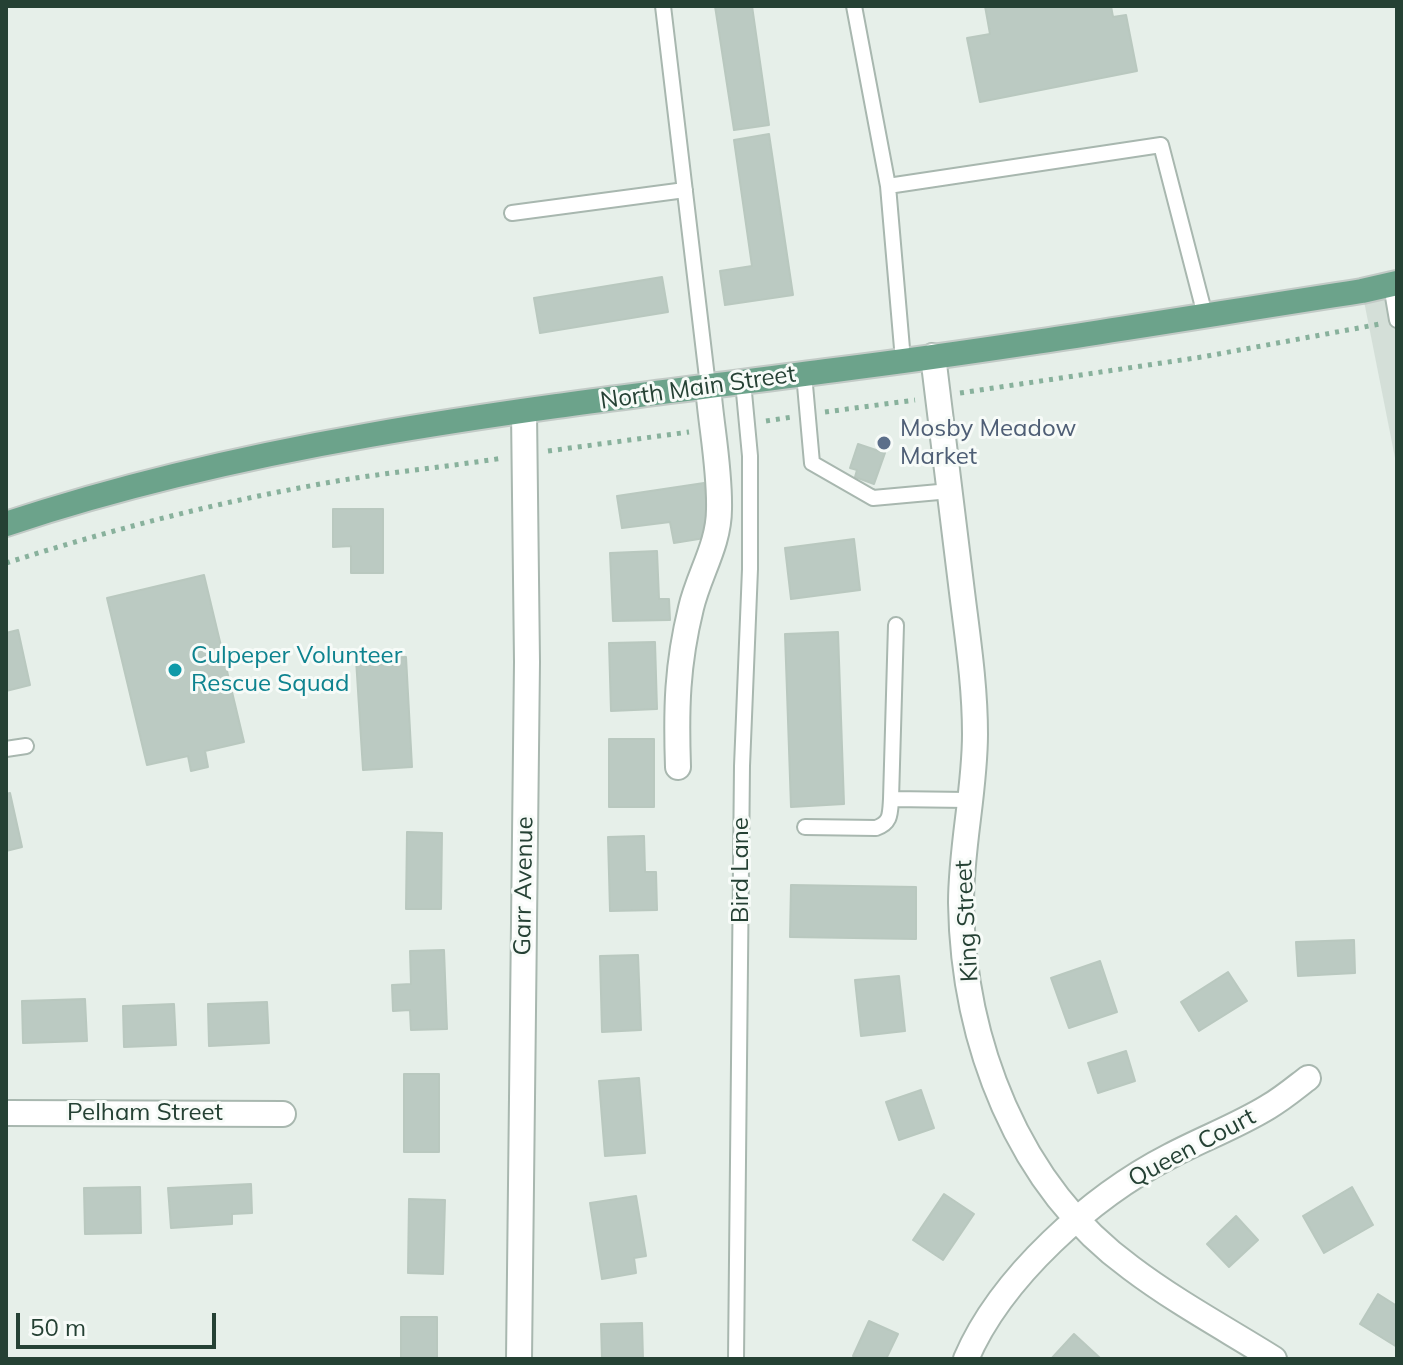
<!DOCTYPE html>
<style>
body{margin:0}
#map{position:relative;width:1403px;height:1365px;overflow:hidden;background:#e6efe9;font-family:Mulish,sans-serif}
canvas{display:block}
.frame{position:absolute;inset:0;border:8px solid #254134;pointer-events:none}
.scale{position:absolute;left:16px;top:1313px;width:200px;height:36px;box-sizing:border-box;border:4px solid #254134;border-top:0;padding-left:10px;font-size:24px;line-height:28px;white-space:nowrap;color:#254134;-webkit-text-stroke:6px #f7fbf8;paint-order:stroke}
</style>
<div id="map">
<canvas width="1403" height="1365"></canvas>
<div class="frame"></div>
<div class="scale">50 m</div>
</div>
<script>
const context = document.querySelector('canvas').getContext('2d');
context.lineJoin = 'round';
function fillPath(path, color) { context.fillStyle = color; context.fill(path, 'evenodd'); }
function stroke(path, color, width, dash) { context.strokeStyle = color; context.lineWidth = width; context.lineCap = dash ? 'butt' : 'round'; context.setLineDash(dash || []); context.stroke(path); }
function drawText(font, color, halo, rows, align = 'center') {
  context.font = font + ' Mulish,sans-serif'; context.lineWidth = 6; context.setLineDash([]); context.textBaseline = 'middle'; context.strokeStyle = halo; context.fillStyle = color; for (const [text, x, y, turn = 0] of rows) {
    context.save(); context.translate(x, y); context.rotate((+turn || 0) * Math.PI / 180); context.textAlign = isNaN(turn) ? turn : align; if (halo) context.strokeText(text, 0, 0); context.fillText(text, 0, 0); context.restore();
  }
}
fillPath(new Path2D(`
 M1397,284V468L1362,291Z`), '#d4dfd8');
const building = new Path2D(`
 M715,6H752L769,125L734,130Z
 M985,6H1111L1113,17L1126,15L1137,71L980,102L967,38L990,34Z
 M769,134L793,295L725,305L720,271L752,266L734,140Z
 M662,277L668,312L540,333L534,298Z
 M858,444L885,453L874,484L855,477L857,470L850,468Z
 M704,483L711,537L674,543L670,522L622,528L617,496Z
 M333,509H383V573H351V546L333,547Z
 M854,539L860,590L791,599L785,548Z
 M657,551L659,599H669L670,620L613,621L610,553Z
 M204,575L244,742L205,751L208,767L191,771L188,756L147,765L107,598Z
 M18,630L30,685L6,691V633Z
 M838,632L844,804L791,807L785,634Z
 M655,642L657,709L611,711L609,643Z
 M406,657L412,767L363,770L356,659Z
 M609,739H654V807H609Z
 M10,793L22,847L6,851V794Z
 M407,832L442,833L441,909H406Z
 M644,836L645,872H656L657,910L610,911L608,837Z
 M791,885L916,887V939L790,937Z
 M1354,940L1355,973L1298,976L1296,942Z
 M444,950L447,1029L411,1030L410,1010L393,1011L392,985L411,984L410,951Z
 M638,955L641,1030L602,1032L600,956Z
 M1100,961L1117,1012L1069,1028L1051,978Z
 M1228,972L1247,1001L1199,1031L1181,1002Z
 M899,976L905,1031L861,1036L855,980Z
 M85,999L87,1041L23,1043L22,1001Z
 M267,1002L269,1043L209,1046L208,1004Z
 M174,1004L176,1045L124,1047L123,1006Z
 M1126,1051L1135,1081L1098,1093L1088,1063Z
 M404,1074H439V1152H404Z
 M639,1078L645,1153L605,1156L599,1081Z
 M921,1090L934,1128L899,1140L886,1102Z
 M251,1184L252,1213L232,1214V1224L171,1228L168,1188Z
 M140,1187L141,1233L85,1234L84,1188Z
 M1352,1187L1373,1225L1324,1253L1303,1216Z
 M944,1194L974,1214L943,1260L913,1240Z
 M636,1196L646,1256L634,1258L636,1273L602,1279L590,1203Z
 M409,1199L445,1200L443,1274L408,1273Z
 M1236,1216L1258,1240L1229,1267L1207,1244Z
 M1378,1294L1397,1306V1347L1360,1324Z
 M401,1317H437V1359H401Z
 M869,1321L898,1334L886,1359H860L853,1356Z
 M642,1323L643,1359H602L601,1324Z
 M1074,1334L1100,1358V1359H1051Z`);
fillPath(building, '#bbcac2');
stroke(building, '#b9c8bf', 2);
const service = new Path2D(`
 M663,6L708,386
 M854,6L888,186
 M512,213L685,190
 M1391,285L1397,320
 M903,360L888,186L1161,145L1205,315
 M804,374L812,463L873,498L950,491
 M896,625L891,799L968,800
 M6,749L26,746
 M805,827L876,828C891,823 890,814 891,799
 M736,1359L742,766L750,569V456L743,382`);
const minor = new Path2D(`
 M933,356C942,432 952,508 961,584C967,634 975,683 975,734C975,791 961,846 961,903C963,1041 1017,1185 1131,1268C1176,1302 1226,1329 1274,1359
 M678,767C676,709 677,665 691,608C699,574 719,545 719,509C720,468 711,426 708,386
 M6,1113L283,1114
 M519,1359L527,662L524,412
 M966,1359C1001,1277 1092,1196 1170,1156C1202,1139 1237,1126 1268,1107C1282,1099 1295,1088 1308,1078`);
const primary = new Path2D(`
 M6,524C273,435 557,406 835,370C1011,348 1187,318 1362,291L1397,283`);
stroke(service, '#a8b7af', 18);
stroke(minor, '#a8b7af', 28);
stroke(primary, '#c2cac6', 28);
stroke(new Path2D(`
 M960,393L1202,357L1380,324
 M825,412L915,400
 M766,421L792,417
 M548,451L689,432
 M6,563C107,531 210,504 315,485C377,473 440,468 503,458`), '#88b19c', 5, [4, 6]);
stroke(service, '#fff', 14);
stroke(minor, '#fff', 24);
stroke(primary, '#6ca38b', 24);
for (const [x, y, r, color] of [
 [884,443,8,"#5c6f8a"],
 [175,670,8,"#0f9aa8"]
]) { const dot = new Path2D(); dot.arc(x, y, r, 0, 2 * Math.PI); context.fillStyle = color; context.fill(dot); stroke(dot, '#f7fbf8', 3); }
drawText('24px', '#254134', '#f7fbf8', [
 ["North Main Street",698,388,-8],
 ["Bird Lane",741,870,-90],
 ["Garr Avenue",524,886,-89],
 ["King Street",967,921,-93],
 ["Pelham Street",145,1113],
 ["Queen Court",1192,1148,-28]
]);
drawText('24px', '#4e5e75', '#f7fbf8', [
 ["Mosby Meadow",900,429],
 ["Market",900,457]
], 'left');
drawText('24px', '#0d838f', '#f7fbf8', [
 ["Culpeper Volunteer",191,656],
 ["Rescue Squad",191,684]
], 'left');
</script>
